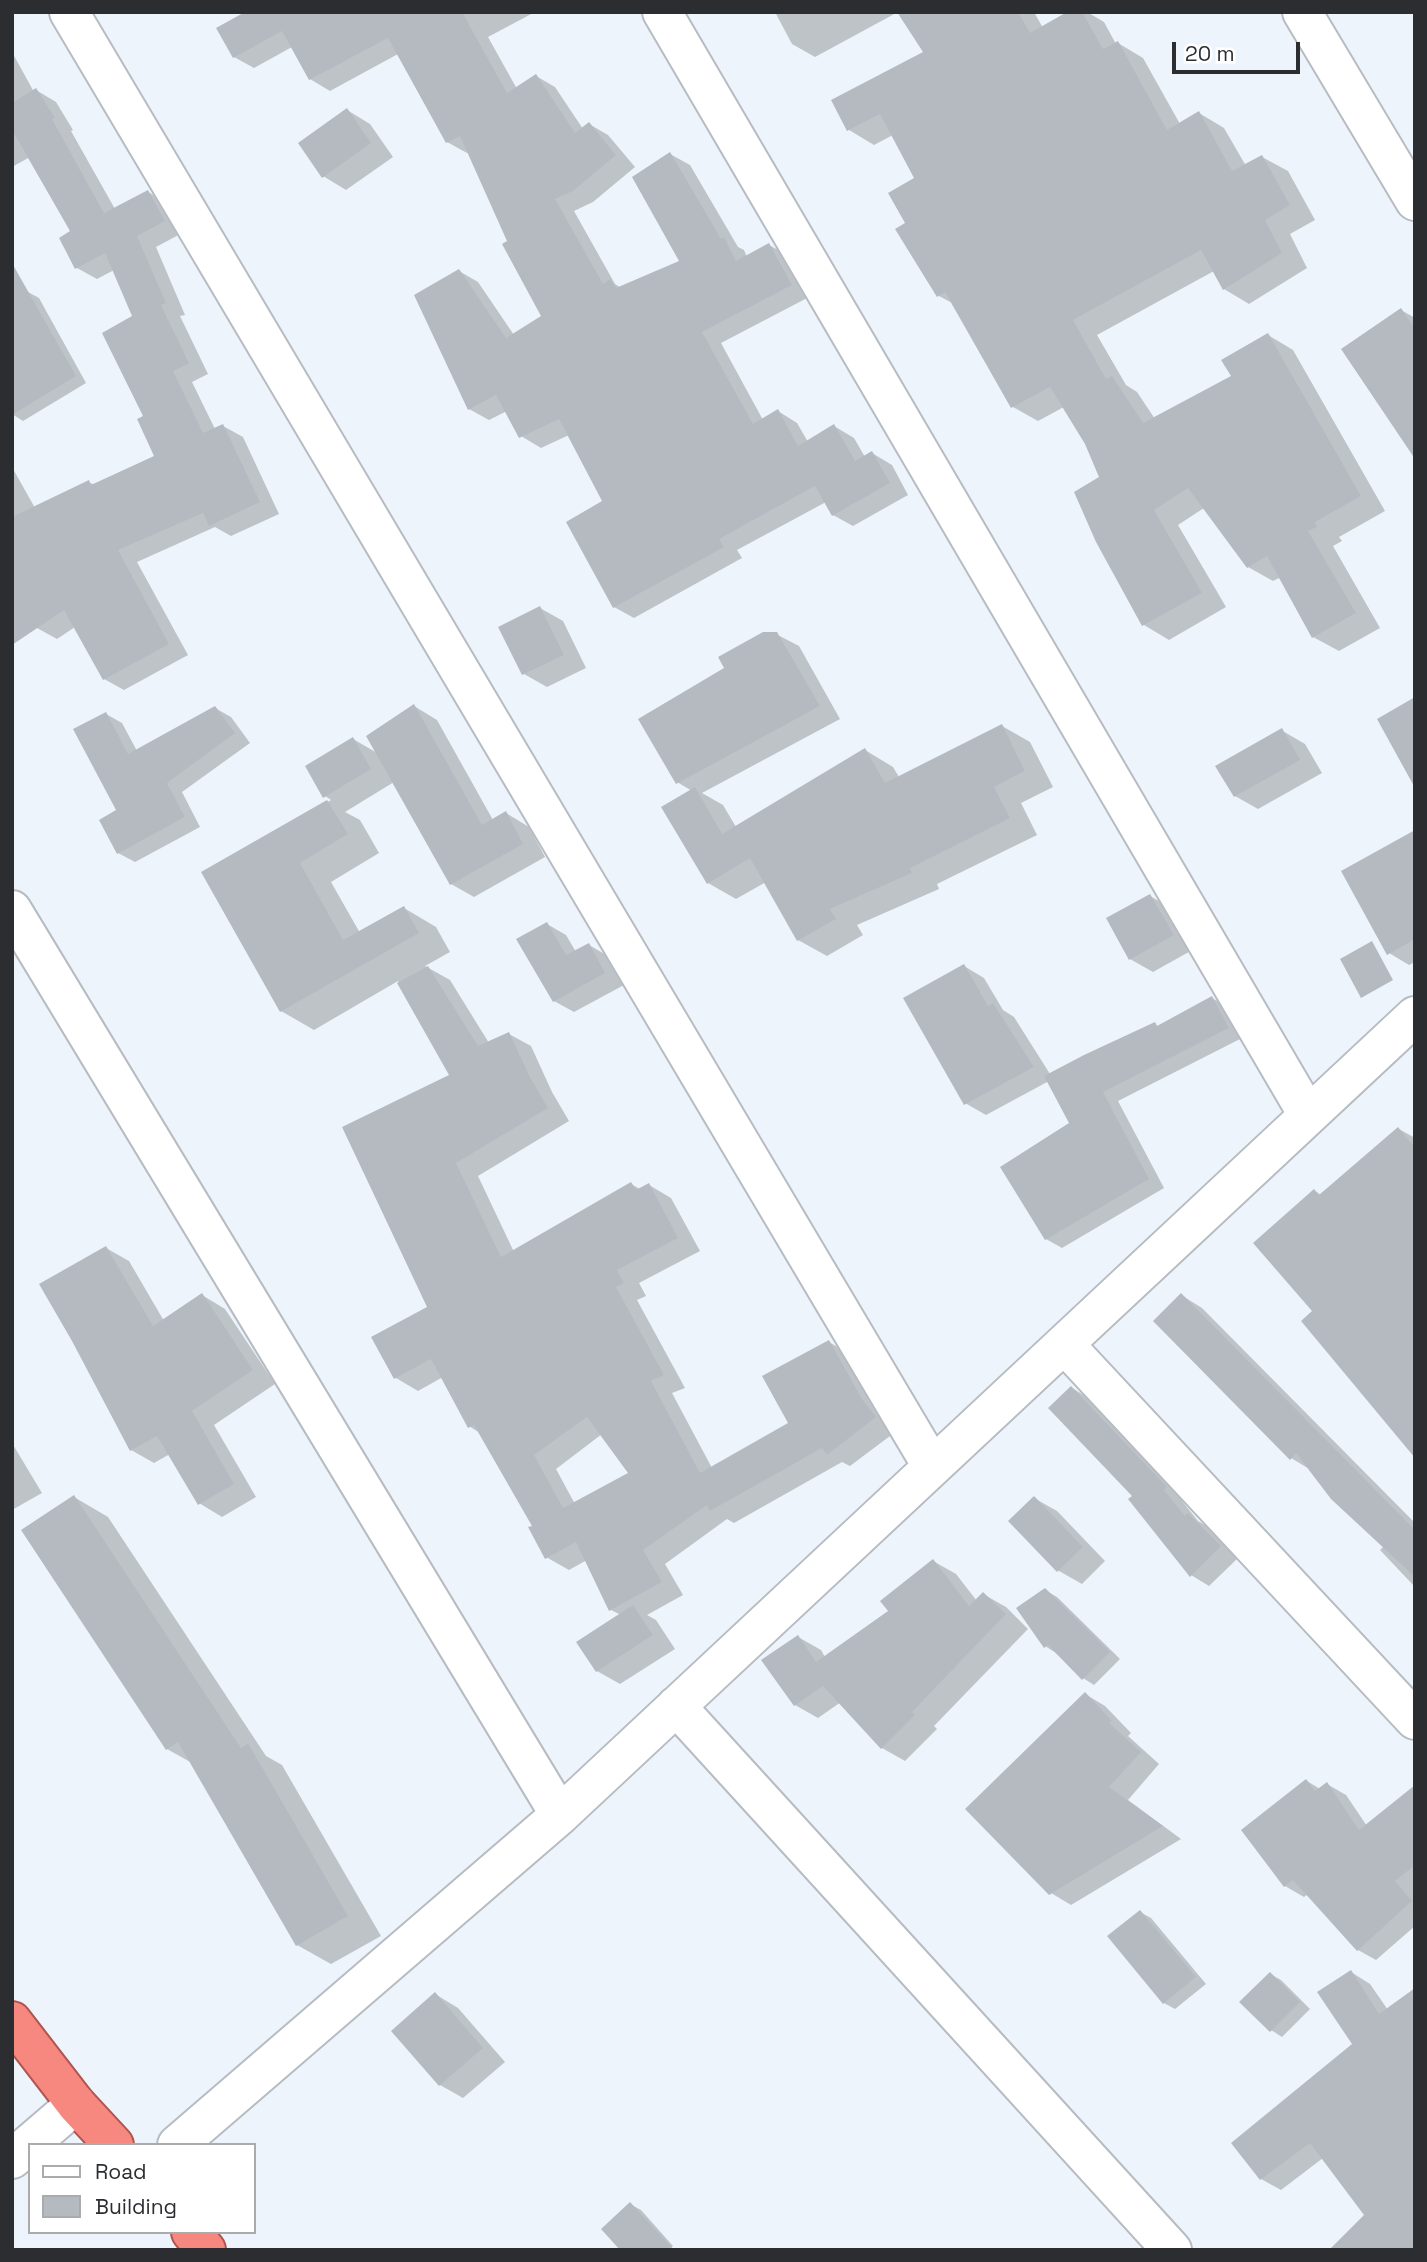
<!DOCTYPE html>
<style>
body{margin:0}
#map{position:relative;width:1427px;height:2262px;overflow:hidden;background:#eef4fb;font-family:"Space Grotesk",sans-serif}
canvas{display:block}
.frame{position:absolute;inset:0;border:14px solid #2b2d30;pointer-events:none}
.legend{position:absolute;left:28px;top:2143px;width:228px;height:91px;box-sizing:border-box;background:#fff;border:2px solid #aaabac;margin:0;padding:9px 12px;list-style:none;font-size:21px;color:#2b2d30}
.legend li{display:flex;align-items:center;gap:14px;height:35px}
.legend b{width:35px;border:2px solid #aaabac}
.scale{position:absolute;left:1172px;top:42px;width:128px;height:32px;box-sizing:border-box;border:4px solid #2b2d30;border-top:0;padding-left:9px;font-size:21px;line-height:24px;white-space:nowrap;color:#2b2d30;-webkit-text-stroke:5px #fff;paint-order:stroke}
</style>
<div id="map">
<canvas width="1427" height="2262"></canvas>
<div class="frame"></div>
<ul class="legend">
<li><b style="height:9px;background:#fff"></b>Road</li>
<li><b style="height:19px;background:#b5bac0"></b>Building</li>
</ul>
<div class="scale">20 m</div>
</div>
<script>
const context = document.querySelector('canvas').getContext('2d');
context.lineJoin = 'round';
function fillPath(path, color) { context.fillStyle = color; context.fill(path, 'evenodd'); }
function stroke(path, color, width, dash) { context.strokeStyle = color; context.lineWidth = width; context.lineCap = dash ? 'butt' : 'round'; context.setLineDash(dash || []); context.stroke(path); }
fillPath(new Path2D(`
 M249,12H535L488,37L517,89L536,76L555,87L583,129L589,124L608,135L635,167L593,202L574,211L615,284L621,288L682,261L670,154L690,165L738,247L744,250L747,257L769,245L789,256L811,296L721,343L763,420L778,411L797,423L808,442L834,426L854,438L865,457L872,453L892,465L908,495L853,526L833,515L826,502L737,550L742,558L634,618L614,607L605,502L569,435L541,448L521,436L507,411L489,420L469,409L459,271L478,282L514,335L544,316L469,152L467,153L447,142L398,54L330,91L310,79L292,47L254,68L234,57Z
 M775,12H898L815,57L792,44Z
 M899,12H1034L1043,28L1070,12H1087L1104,22L1116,44L1118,43L1143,58L1180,124L1199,113L1224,128L1246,166L1262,157L1288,171L1315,220L1290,234L1307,268L1249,304L1224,289L1214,271L1097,335L1126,385L1137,392L1155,419L1233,377L1268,335L1293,350L1385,511L1339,537L1342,541L1333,546L1380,628L1339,651L1313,637L1281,577L1273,581L1248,567L1204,508L1178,525L1226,607L1169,640L1144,625L1102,478L1087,443L1064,407L1038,421L1013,407L954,304L939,296L917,179L893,135L874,145L849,130L925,52Z
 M12,52L34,92L36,90L56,102L73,130L71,131L115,209L148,192L168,203L184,232L156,247L185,315L180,316L208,374L192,382L215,429L223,426L243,437L279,514L231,536L215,527L137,562L188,655L124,690L104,679L75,627L57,639L37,628L12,592V467L35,508L88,482L95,485L157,457L145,417L134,317L114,270L97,279L77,268L73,232L30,157L12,167Z
 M347,110L370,124L393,157L346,190L323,176Z
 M28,292L39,298L86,383L23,421L12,414Z
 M1401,310L1415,318V448Z
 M540,608L563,621L586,668L547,687L524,674Z
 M776,634L799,646L840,719L702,793L723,805L736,827L865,750L893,767L899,777L1002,726L1030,742L1053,787L1021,803L1037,835L937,884L939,889L857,925L863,935L827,956L798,940L766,882L736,899L708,883L692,791L677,782L727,668Z
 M414,706L437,720L493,820L506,813L529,827L545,857L474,897L451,884L394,782L345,812L360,820L379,853L331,882L360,933L404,908L436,927L450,952L425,966L450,980L489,1043L509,1034L531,1046L552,1092L569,1121L478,1176L514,1252L631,1184L640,1189L649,1185L671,1198L700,1251L639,1283L646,1296L637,1300L685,1388L672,1393L712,1468L791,1424L829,1342L851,1355L898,1430L850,1466L842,1462L734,1523L727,1519L665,1564L683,1595L647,1615L656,1620L675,1649L620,1684L597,1671L621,1615L611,1610L587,1560L569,1570L546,1557L534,1526L480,1433L469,1426L443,1377L418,1391L396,1378L374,1338L430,1308L452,1076L398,981L314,1030L281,1011L203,873L331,800L325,796L353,739L379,754ZM602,1434L631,1474L575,1504L556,1469Z
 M215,708L231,717L250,743L182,792L200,827L135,862L118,853L119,811L106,714L122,723L137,751Z
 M1281,730L1305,744L1322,773L1258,809L1235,796Z
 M1415,835V962L1409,965L1389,953Z
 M1150,896L1173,909L1196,948L1153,972L1130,959Z
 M547,924L566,935L576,952L589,945L608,956L624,985L574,1012L554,1001Z
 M964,966L984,978L1003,1010L1014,1017L1050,1074L1155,1024L1159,1027L1212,998L1228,1007L1244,1037L1118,1101L1164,1188L1062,1248L1046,1239L1072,1123L1049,1081L986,1115L965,1103Z
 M1399,1129L1415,1138V1455L1315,1312V1191L1321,1195Z
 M106,1248L129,1261L164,1321L202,1295L225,1309L275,1384L214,1425L256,1497L222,1517L199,1503L170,1454L154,1463L131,1450Z
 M1181,1295L1202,1308L1415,1523V1587L1380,1550L1384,1546L1311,1470L1291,1458Z
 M1072,1388L1090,1399L1185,1498L1182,1501L1198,1521L1207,1526L1238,1558L1209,1586L1191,1575L1135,1496Z
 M12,1443L42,1493L12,1510Z
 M74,1497L108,1517L266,1756L282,1765L381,1936L331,1964L297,1945L192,1763L167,1749Z
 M1034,1498L1057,1511L1105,1561L1082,1584L1059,1571L1011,1521Z
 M933,1561L956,1574L977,1601L983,1594L1006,1607L1028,1629L934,1726L937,1729L905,1761L882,1748L841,1702L818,1718L795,1705L798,1637L821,1650L825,1657L891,1611Z
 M1045,1590L1057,1597L1120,1659L1094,1685L1083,1678L1056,1653L1045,1646Z
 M1085,1694L1105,1706L1131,1733L1128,1736L1159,1764L1128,1800L1181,1839L1071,1905L1051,1893Z
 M1307,1781L1320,1789L1327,1784L1346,1795L1367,1826L1415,1791V1891L1413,1892L1415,1895V1926L1376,1960L1358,1950L1308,1894L1304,1897L1285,1886Z
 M1140,1912L1151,1918L1206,1984L1175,2009L1164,2003Z
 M1351,1972L1370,1984L1388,2010L1366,2216L1323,2158L1281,2190L1261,2179L1354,2045Z
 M1270,1974L1281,1980L1310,2009L1282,2037L1271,2030Z
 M435,1994L458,2008L505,2062L463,2098L440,2085Z
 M630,2204L641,2210L673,2246L669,2250Z`), '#0003');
fillPath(new Path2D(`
 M245,12H462L507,93L536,74L575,133L589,122L616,155L573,191L555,199L603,284L610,279L616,288L679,261L632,177L670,152L721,239L724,237L736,261L769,243L792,285L702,332L753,424L778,409L798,446L834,424L855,461L872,451L890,483L832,516L815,486L719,539L724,547L613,608L566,522L602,501L559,419L519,438L496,395L468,410L414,295L459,269L506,338L541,316L502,244L507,241L460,136L446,143L388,38L309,80L282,31L233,58L216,28Z
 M897,12H1018L1030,33L1067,12H1082L1103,49L1118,41L1167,130L1199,111L1232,171L1262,155L1290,205L1265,220L1282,253L1223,290L1201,250L1073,320L1106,379L1112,376L1143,423L1231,376L1221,360L1268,333L1361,496L1315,522L1317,527L1308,531L1356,613L1312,638L1267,556L1247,568L1188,488L1154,510L1202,593L1142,626L1096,542L1074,492L1099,477L1085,444L1050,387L1011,408L945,292L937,297L895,229L905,223L888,193L914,178L880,114L847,131L831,100L923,52Z
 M36,88L55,118L52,119L104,213L148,190L165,221L137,236L166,303L161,305L189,363L173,371L203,433L223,424L260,502L209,526L203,513L118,550L169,644L103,680L64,610L12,645V517L89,480L91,485L154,456L137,419L143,416L102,333L132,316L105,253L75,269L59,238L70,231L12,130V103Z
 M347,108L371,143L322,178L298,143Z
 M12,263L76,376L12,415Z
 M1401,308L1415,329V459L1341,349Z
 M540,606L564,655L522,675L498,627Z
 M763,632H777L820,706L676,784L638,719L724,668L718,657Z
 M1415,697V788L1377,719Z
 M414,704L482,825L506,811L523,844L450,885L366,736Z
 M215,706L235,733L167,783L185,817L117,854L99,820L116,810L73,729L106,712L128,754Z
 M1002,724L1025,771L994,787L1010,818L910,868L912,873L830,909L836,919L797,941L750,858L707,884L661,807L695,787L722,834L865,748L885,783Z
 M1282,728L1300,760L1234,797L1215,766Z
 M353,737L371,769L323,798L305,766Z
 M327,800L348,834L300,863L343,940L404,906L419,933L280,1012L201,872Z
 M1415,830V939L1387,955L1341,871Z
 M1150,894L1174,935L1129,960L1106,918Z
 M547,922L566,955L589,943L605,973L553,1002L516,939Z
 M1372,941L1393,980L1361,998L1340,959Z
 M964,964L988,1006L993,1003L1034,1067L964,1105L903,998Z
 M428,966L478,1046L509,1032L530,1077L548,1108L456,1163L501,1257L631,1182L636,1190L649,1183L678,1238L617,1270L624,1283L616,1287L664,1375L651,1381L700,1473L788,1423L762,1376L829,1340L862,1399L876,1417L827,1455L822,1448L710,1511L707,1505L643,1550L662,1582L609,1611L576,1542L545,1559L528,1527L532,1526L474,1425L468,1428L431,1359L394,1379L371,1337L427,1307L342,1127L449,1075L397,983ZM587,1417L628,1473L563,1508L534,1455Z
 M1212,996L1229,1028L1103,1092L1149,1179L1045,1240L1000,1167L1069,1123L1044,1076L1084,1055L1155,1022L1157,1026Z
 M1398,1127L1415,1148V1458L1301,1321L1312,1311L1253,1243L1314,1189L1319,1195Z
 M106,1246L153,1326L202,1293L253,1370L192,1411L234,1484L198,1505L157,1436L130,1451L72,1341L39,1284Z
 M1181,1293L1415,1530V1577L1331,1499L1296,1453L1290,1460L1153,1321Z
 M1071,1386L1167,1487L1164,1490L1185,1516L1188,1513L1221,1546L1190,1577L1128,1499L1132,1496L1048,1408Z
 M74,1495L241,1748L248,1743L348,1916L296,1946L178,1742L166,1750L21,1530Z
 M1034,1496L1083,1547L1057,1572L1008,1521Z
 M933,1559L969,1606L983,1592L1006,1614L912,1712L915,1715L881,1749L823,1686L794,1706L761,1660L798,1635L816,1662L888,1611L880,1601Z
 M1045,1588L1110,1652L1082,1680L1048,1645L1044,1648L1016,1608Z
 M633,1605L653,1635L596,1672L576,1642Z
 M1085,1692L1112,1721L1109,1723L1141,1752L1109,1787L1163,1826L1049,1895L965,1809Z
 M1306,1779L1315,1791L1327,1782L1359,1830L1415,1785V1865L1395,1881L1412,1901L1357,1951L1293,1880L1284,1887L1241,1830Z
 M1140,1910L1196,1977L1163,2004L1107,1936Z
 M1351,1970L1379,2014L1415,1988V2250H1329L1364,2215L1310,2143L1260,2180L1231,2143L1352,2044L1317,1992Z
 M1270,1972L1300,2002L1270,2032L1239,2002Z
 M435,1992L483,2048L439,2086L391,2031Z
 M630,2202L674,2250H620L601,2229Z`), '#b5bac0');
const minor = new Path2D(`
 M69,12L932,1466
 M662,12L1308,1115
 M1302,12L1415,201
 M12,910L560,1815
 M1064,1344L1415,1720
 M676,1706L1172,2250
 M177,2145L560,1815L1415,1016
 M12,2159L76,2104`);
const trunk = new Path2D(`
 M12,2021L76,2104L114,2145
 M191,2232L206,2250`);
stroke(minor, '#b7bcc3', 42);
stroke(trunk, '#ae5550', 42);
stroke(minor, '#fff', 38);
stroke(trunk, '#f68880', 38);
</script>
